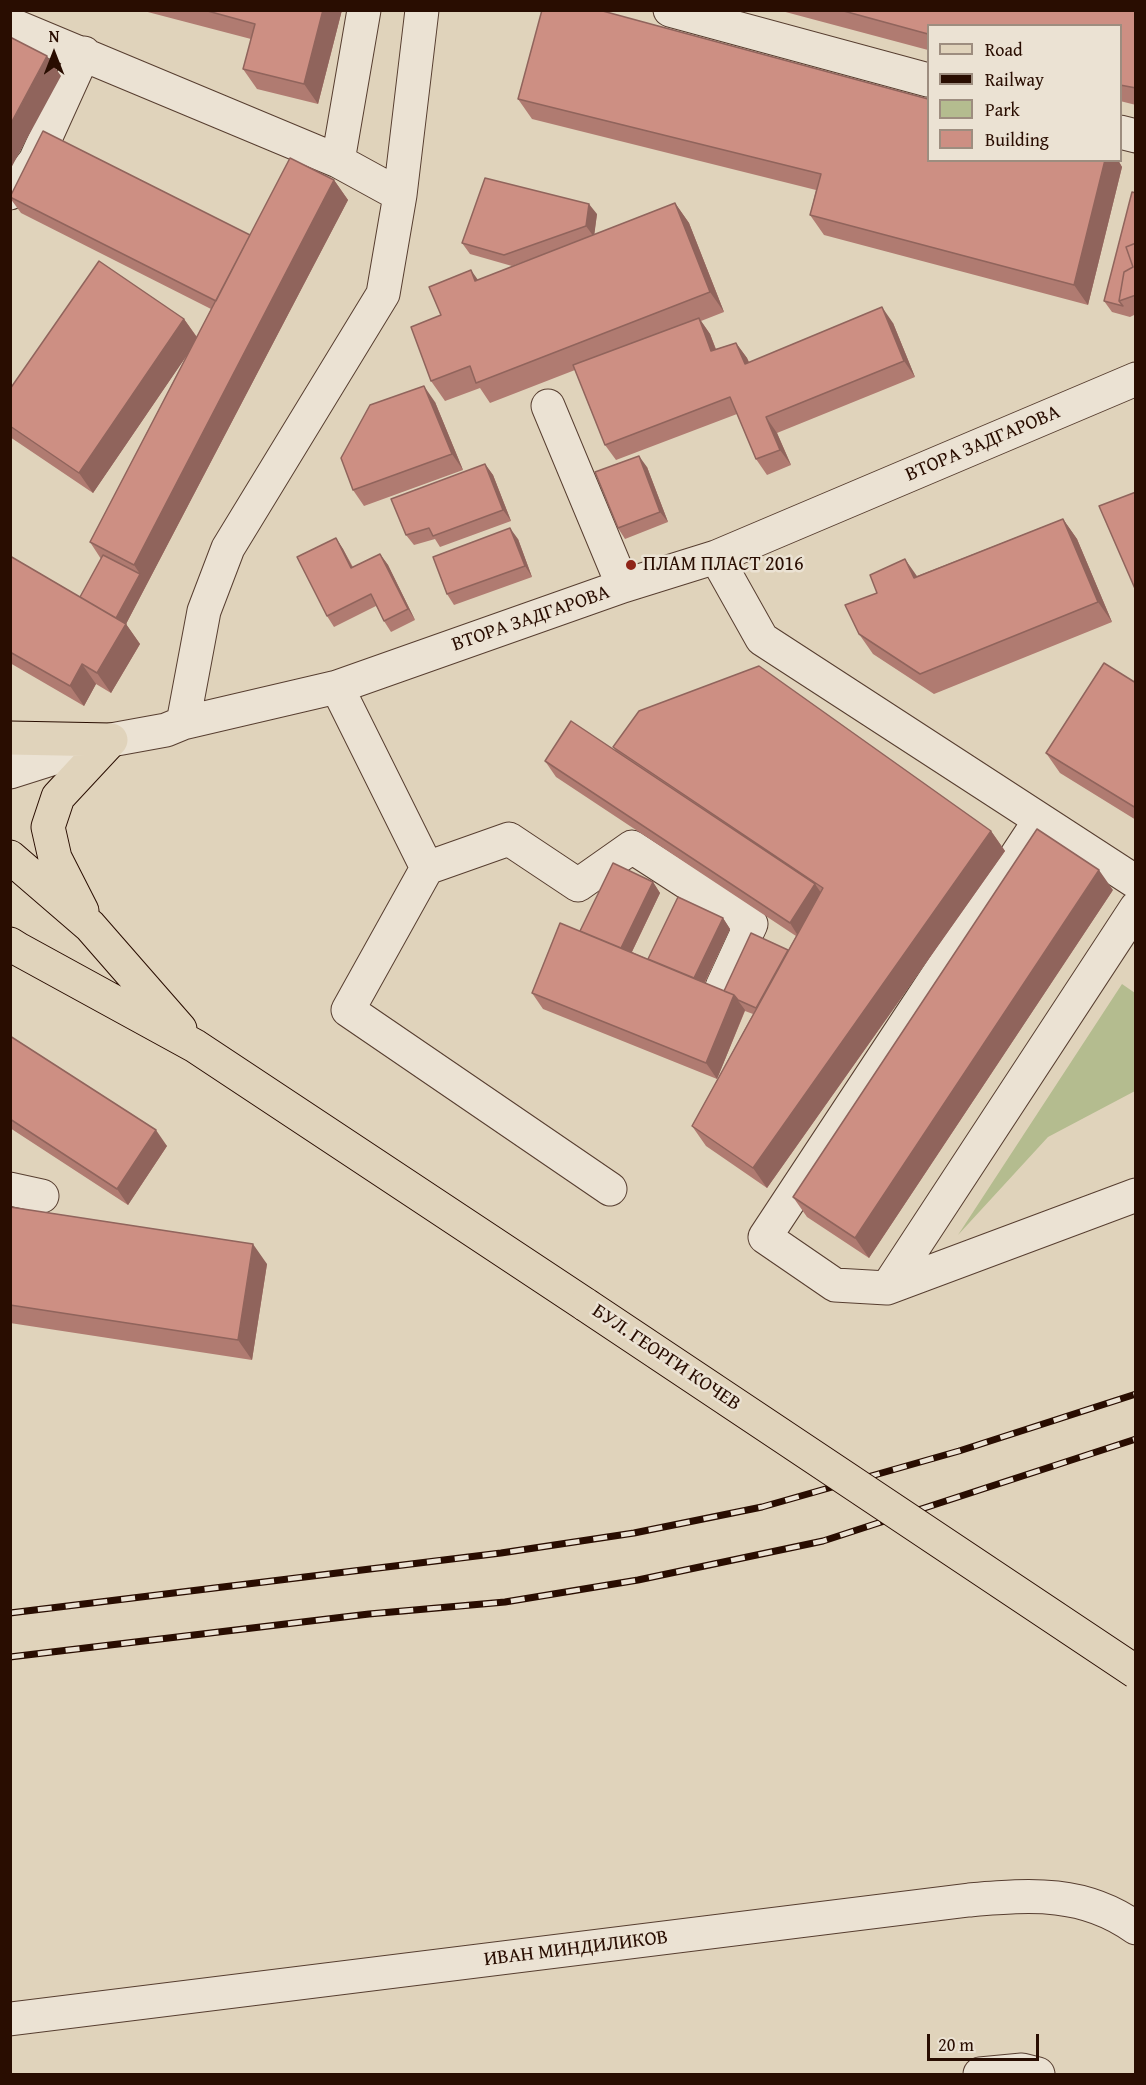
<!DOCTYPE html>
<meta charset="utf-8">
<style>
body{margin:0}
#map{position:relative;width:1146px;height:2085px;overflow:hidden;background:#e0d3bb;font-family:"Gentium Book Plus",serif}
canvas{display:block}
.frame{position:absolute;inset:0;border:12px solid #290d01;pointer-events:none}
.legend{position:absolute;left:927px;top:24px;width:195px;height:138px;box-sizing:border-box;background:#ebe2d3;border:2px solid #9d8d7f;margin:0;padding:8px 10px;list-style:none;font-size:18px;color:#290d01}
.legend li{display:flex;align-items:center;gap:12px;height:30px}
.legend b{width:30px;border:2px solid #9d8d7f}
.north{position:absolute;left:24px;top:24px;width:60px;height:60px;-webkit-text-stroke:4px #ebe2d3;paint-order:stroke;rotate:0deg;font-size:16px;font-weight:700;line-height:24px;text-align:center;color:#290d01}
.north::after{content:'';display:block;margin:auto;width:21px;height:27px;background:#290d01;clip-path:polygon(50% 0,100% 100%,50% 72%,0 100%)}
.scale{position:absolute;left:927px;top:2034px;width:112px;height:27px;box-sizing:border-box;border:3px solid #290d01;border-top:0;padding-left:8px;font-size:18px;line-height:21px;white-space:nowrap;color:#290d01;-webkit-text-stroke:4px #ebe2d3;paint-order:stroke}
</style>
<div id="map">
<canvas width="1146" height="2085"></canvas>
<div class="frame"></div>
<ul class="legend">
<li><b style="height:8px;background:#e0d3bb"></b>Road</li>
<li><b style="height:8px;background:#290d01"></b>Railway</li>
<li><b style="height:16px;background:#b4bc8f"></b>Park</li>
<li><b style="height:16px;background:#cd8f83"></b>Building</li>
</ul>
<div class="north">N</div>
<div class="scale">20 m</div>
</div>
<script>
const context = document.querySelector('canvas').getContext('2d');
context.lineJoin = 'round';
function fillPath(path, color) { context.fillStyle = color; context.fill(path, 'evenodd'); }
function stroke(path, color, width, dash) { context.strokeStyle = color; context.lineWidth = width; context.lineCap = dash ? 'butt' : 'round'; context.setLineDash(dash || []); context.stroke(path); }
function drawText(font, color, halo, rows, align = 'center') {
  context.font = font + ' "Gentium Book Plus",serif'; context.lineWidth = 5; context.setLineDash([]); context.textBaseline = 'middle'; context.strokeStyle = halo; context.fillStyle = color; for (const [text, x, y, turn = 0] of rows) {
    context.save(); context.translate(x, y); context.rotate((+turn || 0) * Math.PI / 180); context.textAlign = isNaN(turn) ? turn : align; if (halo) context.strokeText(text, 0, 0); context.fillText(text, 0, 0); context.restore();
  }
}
fillPath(new Path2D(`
 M1122,984L1135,993V1091L1048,1137L958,1235Z`), '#b4bc8f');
const minor = new Path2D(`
 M670,10L928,80
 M10,24L338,161L400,195
 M1120,132L1136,136
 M338,161L364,10
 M10,193L35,161L84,53
 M548,406L623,586
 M716,557L762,639L1136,882
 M337,687L427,868L509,839L578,885L632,847L751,924L722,987
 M183,723L204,611L228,548L383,294L400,195L422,10
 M10,772L111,740L166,730L183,723L337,687L623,586L716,557L1136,379
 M1040,820L765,1237L835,1285L887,1288L1136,1195
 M427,868L348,1010L610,1189
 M10,1189L42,1196
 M887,1288L1136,908
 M10,2019L969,1900C1030,1895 1083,1890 1136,1928
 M980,2074L1022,2070L1038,2074`);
const major = new Path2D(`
 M10,738L111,740
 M10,857L90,926L180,1029
 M82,911L55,858L48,827L58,797L111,740
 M10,944L18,949L195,1046L586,1305`);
stroke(minor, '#573e30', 35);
stroke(major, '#290d01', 35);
stroke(minor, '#ebe2d3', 33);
stroke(major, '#e0d3bb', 33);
const rail = new Path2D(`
 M10,1613L501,1553L634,1533L762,1507L959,1451L1136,1394
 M10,1657L369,1614L505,1602L638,1580L823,1541L1136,1439`);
stroke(rail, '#290d01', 7);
stroke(rail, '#ebe2d3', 4.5, [14]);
const majorBridge = new Path2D(`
 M586,1305L1136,1672`);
stroke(majorBridge, '#290d01', 35, []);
stroke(majorBridge, '#e0d3bb', 33);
fillPath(new Path2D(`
 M140,10H342L318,104L257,89L243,69L251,39Z
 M778,10H1136V105L1120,101V26H928V50Z
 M518,99L928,160H1118L1122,167L1088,305L824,235L810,215L816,190L532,119Z
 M334,180L348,200L126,624L140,644L111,693L96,684L84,706L10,663V556L80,597L101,559L90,542L187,355L93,493L10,437V389L184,319L197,337L211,309L21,213L10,198L250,235Z
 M1136,193V314L1130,317L1112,312L1104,301Z
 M675,203L689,223L724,312L701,321L710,334L716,349L736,343L747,358L749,362L893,323L915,377L777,433L791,465L767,475L756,459L737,414L616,460L605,445L575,370L490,403L480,388L445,401L431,381L441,315L478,280L547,253L512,266L470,254L462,243L597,214L594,235Z
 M435,402L463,470L364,506L353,490Z
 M485,464L493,475L511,521L440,547L435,539L414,545L406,535Z
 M647,467L668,522L625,539L618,528Z
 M1063,519L1077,539L1112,622L934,694L873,654L859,634L917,576Z
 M336,538L343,549L353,567L380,554L388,565L415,620L391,632L384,621L376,606L334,627L327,616Z
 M518,539L532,577L454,605L447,594Z
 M1136,683V820L1060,773L1046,753Z
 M613,747L991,831L1005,851L767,1188L706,1146L692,1126L753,1014L745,1011L717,1079L543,1009L532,993L580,931L653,882L660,893L632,952L648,959L723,918L730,929L705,983L724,991L788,950L796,936L556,777L545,761L616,751Z
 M1113,890L869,1258L807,1217L793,1197Z
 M10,1036L167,1146L128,1205L10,1128Z
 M10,1207L267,1264L252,1360L10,1323Z`), '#b07b71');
fillPath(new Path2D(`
 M323,10H342L318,104L304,84Z
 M47,56L61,76L10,170V125Z
 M1105,160H1118L1122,167L1088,305L1074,285Z
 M334,180L348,200L126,624L140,644L111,693L97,673L114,622L140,574L134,565Z
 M675,203L689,223L724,312L710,292Z
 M589,204L597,214L594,237L586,226Z
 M471,270L485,290L475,281Z
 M882,307L893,323L915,377L904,361Z
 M699,318L710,334L722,366L711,351Z
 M184,319L198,339L93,493L79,473Z
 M736,343L747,358L756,379L745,364Z
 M424,386L435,402L463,470L452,454Z
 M766,417L777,433L791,465L780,450Z
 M639,456L647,467L668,522L660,512Z
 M485,464L493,475L511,521L503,510Z
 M1063,519L1077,539L1112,622L1098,602Z
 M510,528L518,539L532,577L525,566Z
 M336,538L343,549L358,579L351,568Z
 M380,554L388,565L415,620L408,609Z
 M905,559L919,579L914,578Z
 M82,664L96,684L84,706L70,686Z
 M991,831L1005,851L767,1188L753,1168Z
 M1099,870L1113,890L869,1258L855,1238Z
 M653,882L660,893L627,962L620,951Z
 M815,884L826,900L800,939L790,923Z
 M723,918L730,929L700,992L693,981Z
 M734,995L745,1010L717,1079L706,1063Z
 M156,1130L167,1146L128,1205L117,1189Z
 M253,1244L267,1264L252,1360L238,1340Z`), '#90645c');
const building = new Path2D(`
 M204,10H323L304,84L243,69L255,24Z
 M542,10H599L928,99V160H1105L1074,285L810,215L821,174L518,99Z
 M840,10H1136V88L1120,85V26H928V34Z
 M10,37L47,56L10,125Z
 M43,131L250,235L216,301L10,197Z
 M290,158L334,180L134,565L90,542Z
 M485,178L589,204L586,226L504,255L462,243Z
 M1132,192L1136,193V243L1126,247L1133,267L1124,272L1119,301L1123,306L1104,301Z
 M675,203L710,292L476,383L470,366L431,381L411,327L441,315L429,287L471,270L475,281Z
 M1136,243V295L1119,301L1124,272L1133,267L1126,247Z
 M99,261L184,319L79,473L10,426V389Z
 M882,307L904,361L766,417L780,450L756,459L730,397L605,445L573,365L699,318L711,351L736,343L745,364Z
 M424,386L452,454L353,490L341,458L370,405Z
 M639,456L660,512L618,528L595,472Z
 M485,464L503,510L433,536L429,528L406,535L391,499Z
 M1136,492V591L1099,506Z
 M1063,519L1098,602L920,674L859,634L845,605L877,593L870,575L905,559L914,578Z
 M510,528L525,566L447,594L433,557Z
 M336,538L351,568L380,554L408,609L384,621L371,594L327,616L297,557Z
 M103,555L140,574L116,618L80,597Z
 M10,556L126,624L97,673L82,664L70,686L10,652Z
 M1104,663L1136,683V808L1046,753Z
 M759,666L991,831L753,1168L692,1126L823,888L613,747L639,711Z
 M571,721L815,884L790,923L545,761Z
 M1037,829L1099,870L855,1238L793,1197Z
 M613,863L653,882L621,948L580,931Z
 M678,897L723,918L694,978L648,959Z
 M560,923L734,995L706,1063L532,993Z
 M751,933L788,950L756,1008L738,1000L734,995L724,991Z
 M10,1036L156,1130L117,1189L10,1119Z
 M10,1207L253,1244L238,1340L10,1305Z`);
fillPath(building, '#cd8f83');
stroke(building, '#90645c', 1.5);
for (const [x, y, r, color] of [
 [631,565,6,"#8f2418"]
]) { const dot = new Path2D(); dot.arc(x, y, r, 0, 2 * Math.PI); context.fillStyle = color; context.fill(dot); stroke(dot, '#ebe2d3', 2); }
drawText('20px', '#290d01', '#ebe2d3', [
 ["ВТОРА ЗАДГАРОВА",983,444,-23],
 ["ВТОРА ЗАДГАРОВА",531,619,-19],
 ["БУЛ. ГЕОРГИ КОЧЕВ",666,1358,34],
 ["ИВАН МИНДИЛИКОВ",576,1949,-7]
]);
drawText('20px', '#290d01', '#ebe2d3', [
 ["ПЛАМ ПЛАСТ 2016",643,565]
], 'left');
</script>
